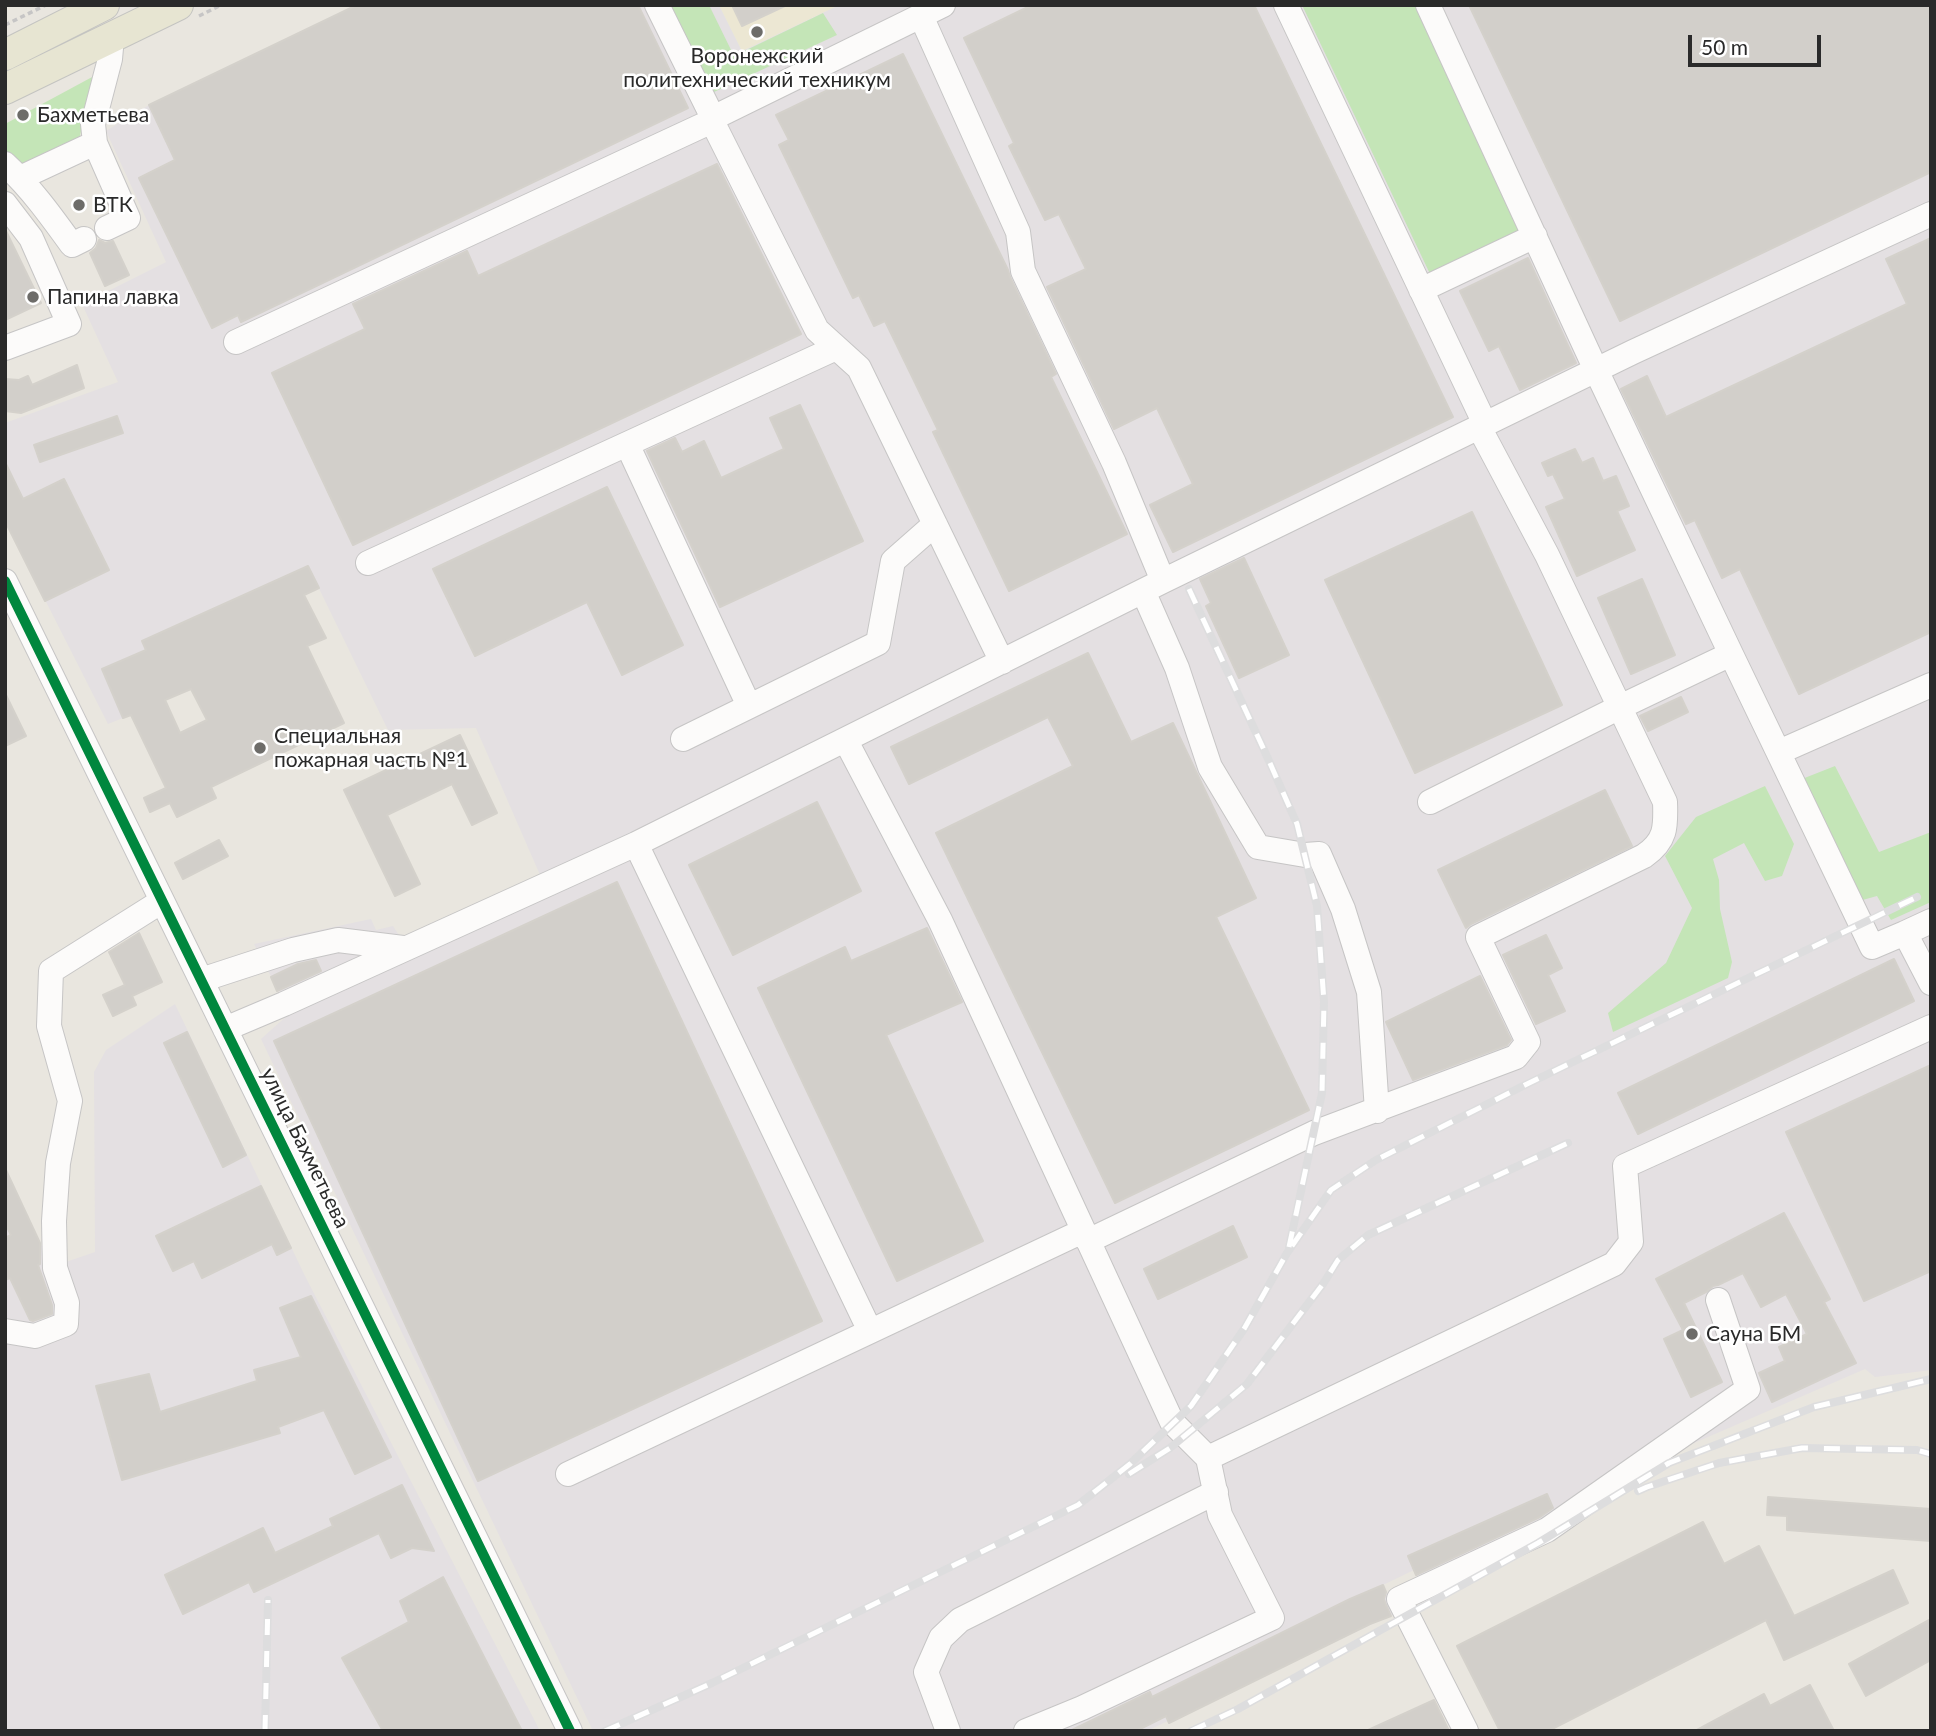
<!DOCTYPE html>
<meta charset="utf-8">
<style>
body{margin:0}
#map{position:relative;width:1936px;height:1736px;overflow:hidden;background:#e9e6df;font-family:Lato,sans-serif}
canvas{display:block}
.frame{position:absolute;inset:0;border:7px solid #2a2a2a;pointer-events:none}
.scale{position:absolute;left:1688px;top:35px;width:133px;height:32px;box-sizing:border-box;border:4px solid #2a2a2a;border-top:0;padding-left:9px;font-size:21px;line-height:24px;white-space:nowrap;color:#2a2a2a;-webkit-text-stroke:5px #fff;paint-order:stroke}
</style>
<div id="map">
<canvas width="1936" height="1736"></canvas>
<div class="frame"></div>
<div class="scale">50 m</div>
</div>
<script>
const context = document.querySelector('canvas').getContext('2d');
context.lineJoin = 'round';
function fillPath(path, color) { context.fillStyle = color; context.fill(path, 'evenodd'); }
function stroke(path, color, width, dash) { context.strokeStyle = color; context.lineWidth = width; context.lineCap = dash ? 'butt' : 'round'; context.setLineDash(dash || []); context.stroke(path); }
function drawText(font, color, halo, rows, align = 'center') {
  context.font = font + ' Lato,sans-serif'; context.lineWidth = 5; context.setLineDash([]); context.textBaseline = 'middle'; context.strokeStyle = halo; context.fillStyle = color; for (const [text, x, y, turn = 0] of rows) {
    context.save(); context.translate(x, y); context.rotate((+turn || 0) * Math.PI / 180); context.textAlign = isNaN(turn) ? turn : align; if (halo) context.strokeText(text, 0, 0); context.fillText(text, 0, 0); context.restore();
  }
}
fillPath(new Path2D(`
 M357,5H719L742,51L839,5H1931V1370L1875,1377L1865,1369L1678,1450L1419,1581L1414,1570L1383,1585L1396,1613L1147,1731H593L261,1039L290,1013L254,944L371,919L376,930L393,926L399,935L410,936L540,875L476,728L388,730L308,566L143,641L146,650L103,670L123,718L108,724L5,521V423L118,382L82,304L166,262L106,131L149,105Z
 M175,1004L305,1276L540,1731H5V1168L48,1260L60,1264L95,1252L94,1072L106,1050Z`), '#e4e0e2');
fillPath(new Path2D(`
 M719,5H839L742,51Z`), '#ece7d3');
fillPath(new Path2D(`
 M668,5H709L734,56L823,13L837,35L714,92Z
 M1302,5H1417L1525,232L1431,276Z
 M94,76L78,144L21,172L5,155V124Z
 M1835,766L1879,852L1931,832V902L1891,920L1877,896L1859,901L1802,779Z
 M1765,786L1794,844L1782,876L1765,881L1744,843L1713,859L1719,880L1720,909L1732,962L1728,978L1613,1032L1608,1013L1666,963L1692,908L1665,856L1696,817Z`), '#c4e5b7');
const building = new Path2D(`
 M357,5H638L688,108L241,322L238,315L212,328L139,178L175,160L149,105Z
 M732,5H787L742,26Z
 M1032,5H1254L1453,417L1173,552L1150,505L1193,484L1157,408L1114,429L1047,287L1086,269L1059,214L1045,220L1009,146L1014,143L964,38Z
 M1469,5H1931V172L1620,321Z
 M903,54L1008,270L1010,277L1056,374L1051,377L1127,534L1009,591L933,432L938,430L885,321L874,326L859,295L853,298L779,145L789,140L776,115Z
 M717,164L801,334L353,545L272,373L365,329L353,304L467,251L478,276Z
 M5,229L41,303L5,320Z
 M1931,238V632L1799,694L1740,569L1722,578L1695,520L1686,524L1621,389L1647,376L1666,417L1907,304L1886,259Z
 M99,240L105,243L113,241L129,275L105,286L90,253L96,248Z
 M1528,258L1576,363L1520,390L1499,346L1489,351L1460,291Z
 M77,365L84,388L21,413L5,411V379L19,380L28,376L32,385Z
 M800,405L863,541L720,607L647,451L675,438L682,452L704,441L721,478L784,449L770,418Z
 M117,416L123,433L40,462L34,445Z
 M1575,449L1582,463L1593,458L1603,481L1616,476L1629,506L1617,511L1635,550L1577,576L1546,507L1565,499L1553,474L1548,476L1542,463Z
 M5,462L23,499L64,479L109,570L45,601L5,521Z
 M607,487L683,645L622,675L587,602L475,656L433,569Z
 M1472,512L1562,705L1415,773L1325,580Z
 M1244,558L1289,655L1239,678L1206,606L1211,603L1200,579Z
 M308,566L319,588L304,595L326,638L307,646L344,723L211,787L216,798L177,817L170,803L150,812L144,798L166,788L131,715L123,718L102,669L146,650L142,641ZM191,689L207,720L180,733L165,700Z
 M1642,579L1675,655L1631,674L1598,598Z
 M1088,653L1131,742L1173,723L1256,898L1216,917L1309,1110L1115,1203L936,833L1073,766L1048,717L909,784L891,747Z
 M5,693L26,736L5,746Z
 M1681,697L1688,712L1648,731L1640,716Z
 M460,735L497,813L472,825L452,784L387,815L420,884L395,896L344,790Z
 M1605,790L1632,846L1471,924L1466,928L1438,870Z
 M817,802L861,891L733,955L689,865Z
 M219,840L228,856L183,879L175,863Z
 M617,882L822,1321L478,1481L274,1041Z
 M927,928L962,1002L886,1035L983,1241L897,1281L758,988L845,947L851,961Z
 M139,933L162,982L132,996L136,1005L113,1016L103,995L125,985L109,952Z
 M1546,935L1562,968L1548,975L1565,1011L1536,1024L1503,955Z
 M1894,959L1914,1001L1638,1134L1618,1093Z
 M316,960L321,971L277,991L271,977L298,964Z
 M1480,976L1511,1040L1507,1045L1413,1080L1386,1022Z
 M187,1032L246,1155L223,1167L164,1043Z
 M1931,1065V1271L1864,1301L1786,1132Z
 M5,1168L40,1243V1264L38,1265L52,1305V1314L33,1321L30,1320L10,1278L5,1280V1238L11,1235L5,1223Z
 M261,1186L291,1248L277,1255L272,1244L202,1278L194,1261L173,1271L156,1236Z
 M1784,1213L1830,1299L1824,1302L1856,1363L1772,1402L1759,1373L1785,1361L1779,1347L1807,1334L1786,1294L1761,1307L1743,1273L1718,1285L1713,1286L1706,1292L1684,1303L1722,1382L1691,1397L1664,1339L1683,1330L1656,1279Z
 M1233,1226L1247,1257L1158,1299L1144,1269Z
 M311,1296L391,1457L355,1474L324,1410L278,1427L280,1433L122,1480L96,1386L149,1374L160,1412L257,1381L254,1370L301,1357L280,1308Z
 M402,1485L434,1551L412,1548L391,1558L379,1533L254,1592L249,1582L183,1614L165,1575L263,1528L275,1553L333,1526L330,1519Z
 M1547,1494L1553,1508L1540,1517L1416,1575L1408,1556Z
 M1768,1497L1931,1509V1541L1787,1530V1516L1767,1515Z
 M1703,1522L1724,1564L1759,1546L1794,1616L1893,1570L1908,1603L1784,1660L1766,1620L1548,1731H1500L1457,1646Z
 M443,1577L522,1731H383L342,1658L409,1622L400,1601Z
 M1383,1585L1386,1592L1384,1599L1386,1605L1391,1616L1370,1624L1169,1723L1166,1716L1136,1731H1070L1150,1692L1152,1697L1350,1599Z
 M1931,1619V1660L1866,1696L1849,1664Z
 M1810,1685L1834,1731H1695L1764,1694L1770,1706Z
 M1434,1700L1449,1731H1366Z`);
fillPath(building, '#d2cfca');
stroke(building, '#d4d1cb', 2);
const minor = new Path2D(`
 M657,5L713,118L712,121L817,330L859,368L1002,662
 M1286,5L1485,424
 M1428,5L1596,370L1731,654L1872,947L1905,933L1931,983
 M921,16L1018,232L1023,271L1114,463L1163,581
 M713,118L943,5
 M5,164C31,188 51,216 72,245L84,239
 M20,178L95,143
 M5,204L31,238L69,324L5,348
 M107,228L128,218L95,143L93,124L110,59L112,37
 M1421,290L1535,236
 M236,342L712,121
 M627,444L749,706
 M368,563L836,348
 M5,581L570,1731
 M1143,591L1177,668L1210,767L1258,847L1305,855L1319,854L1343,909L1369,992L1377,1111
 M683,739L878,643L893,561L935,524
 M846,741L940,920L1172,1422L1208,1458L1220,1515L1272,1618L1082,1708L1026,1731
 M1779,752L1931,685
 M1430,802L1620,707L1731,654
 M636,844L870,1331
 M1905,933L1931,921
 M201,980L293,950L338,940L403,948
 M225,1029L284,1004L636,844L1163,581L1633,352L1931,214
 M1088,1241L1314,1133L1516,1057L1528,1042L1478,937L1644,856C1666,841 1666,827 1665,802L1547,555L1479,427
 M5,1331L35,1336L66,1324L67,1303L55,1268L54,1221L58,1163L70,1101L49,1026L51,971L162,901
 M1208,1458L1614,1264L1631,1242L1625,1166L1931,1027
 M568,1474L1083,1231
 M948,1731L926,1672L941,1638L960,1620L1216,1492
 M1466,1731L1399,1599L1547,1530L1748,1389L1718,1300`);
const major = new Path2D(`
 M5,55L104,5
 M5,89L178,5`);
stroke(minor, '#c6c5c5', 26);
stroke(major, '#c4c4c1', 32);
stroke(new Path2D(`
 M199,16L221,5
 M5,25L46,5`), '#c6c5c5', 3.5, [5, 3.5]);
stroke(minor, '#fcfbfa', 24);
stroke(major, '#e7e5d2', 30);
const rail = new Path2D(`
 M1189,589L1265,752L1297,824L1317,906L1324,1002L1322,1093L1289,1247
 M1129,1474L1170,1448L1247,1384L1323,1284L1338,1260L1368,1235L1568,1143
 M1638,1491L1647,1487L1719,1463L1802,1448L1917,1450L1931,1454
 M265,1731L268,1600
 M605,1731L712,1683L1078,1505L1130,1464L1191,1406L1244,1329L1287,1253L1331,1190L1376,1160L1525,1085L1917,897
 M1191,1731L1238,1709L1538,1543L1669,1463L1814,1407L1931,1379`);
stroke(rail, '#ddddde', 8);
stroke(rail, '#fff', 5, [16]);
stroke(new Path2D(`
 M5,581L570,1731`), '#00873e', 10);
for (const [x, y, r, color] of [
 [757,32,7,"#6d6c69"],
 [23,115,7,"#6d6c69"],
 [79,205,7,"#6d6c69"],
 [33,297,7,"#6d6c69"],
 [260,748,7,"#6d6c69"],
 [1692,1334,7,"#6d6c69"]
]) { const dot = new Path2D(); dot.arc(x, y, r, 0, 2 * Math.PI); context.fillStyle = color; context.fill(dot); stroke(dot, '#fff', 2.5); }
drawText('21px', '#2a2a2a', '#fff', [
 ["Воронежский",757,56,"center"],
 ["политехнический техникум",757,80,"center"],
 ["Бахметьева",37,115],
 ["ВТК",93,205],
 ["Папина лавка",47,297],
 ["Специальная",274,736],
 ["пожарная часть №1",274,760],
 ["Сауна БМ",1706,1334]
], 'left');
drawText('21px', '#2a2a2a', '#fff', [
 ["улица Бахметьева",305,1148,64]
]);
</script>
